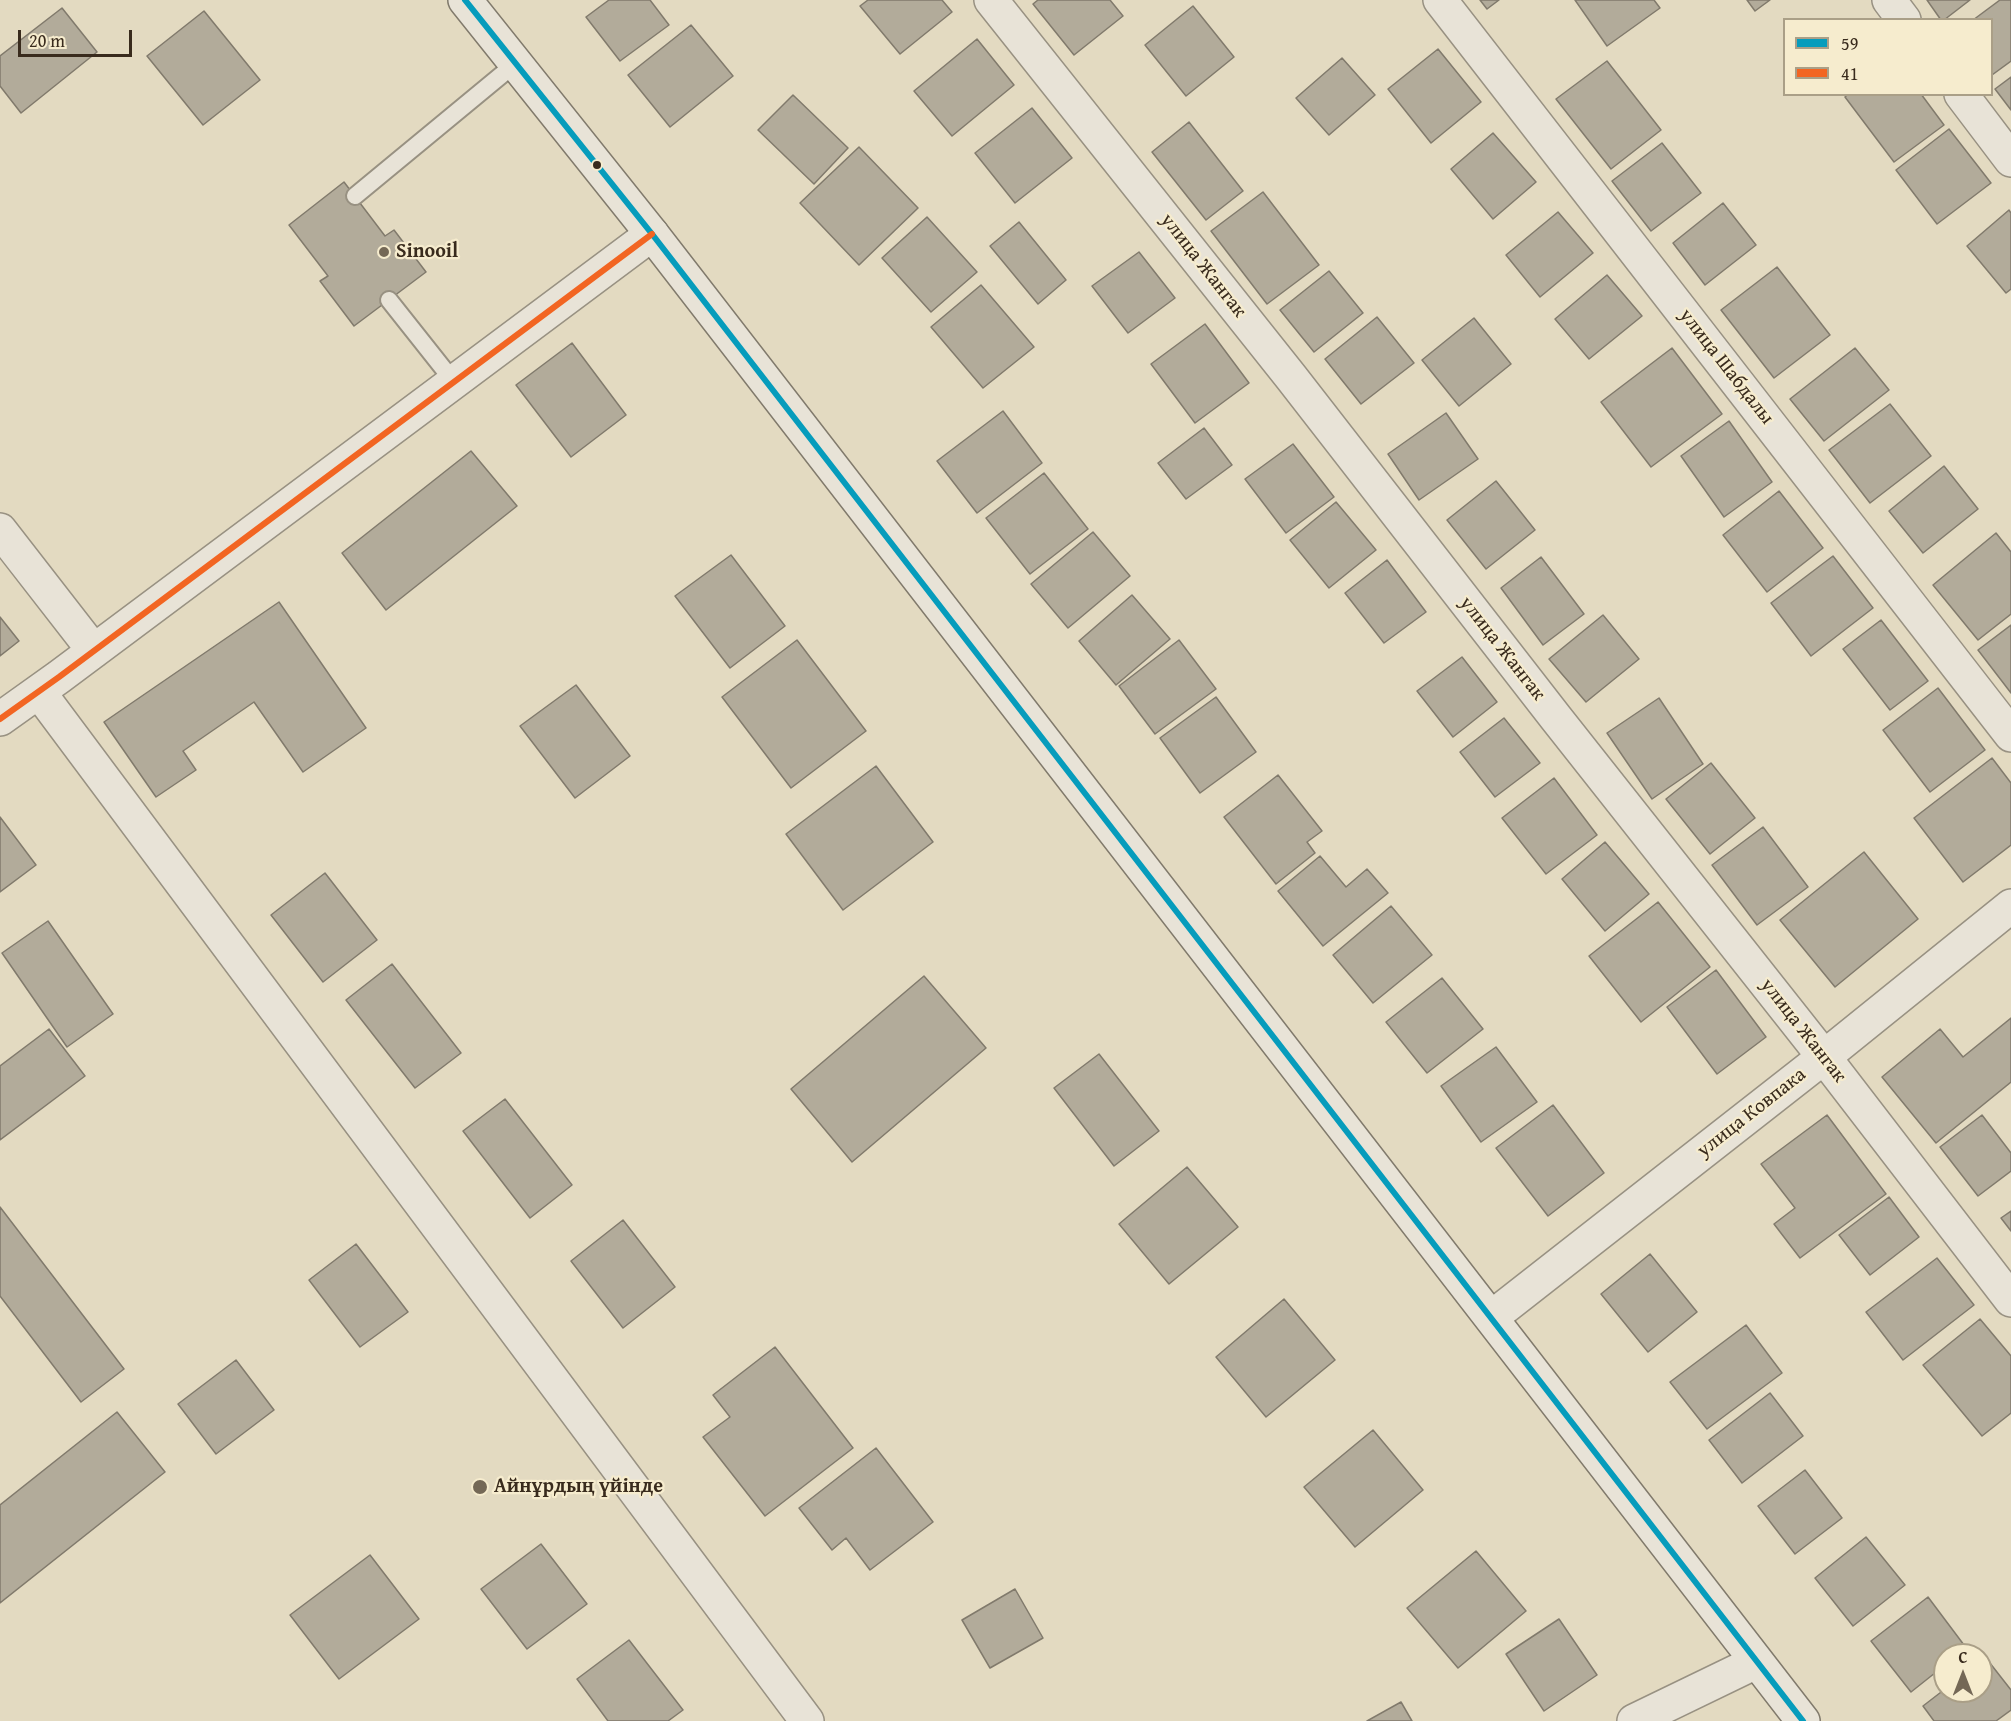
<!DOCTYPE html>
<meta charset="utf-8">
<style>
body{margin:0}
#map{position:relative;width:2011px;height:1721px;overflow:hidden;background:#e3dac1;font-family:"Gentium Book Plus",serif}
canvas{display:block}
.legend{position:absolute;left:1783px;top:18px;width:210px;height:78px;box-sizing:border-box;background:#f6ecce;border:2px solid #aa9f87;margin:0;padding:8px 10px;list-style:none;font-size:18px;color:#392b1d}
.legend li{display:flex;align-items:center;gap:12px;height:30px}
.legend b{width:30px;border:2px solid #aa9f87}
.north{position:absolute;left:1933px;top:1643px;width:60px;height:60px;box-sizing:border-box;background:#f6ecce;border:2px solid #aa9f87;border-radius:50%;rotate:0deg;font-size:16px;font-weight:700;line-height:24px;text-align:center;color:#392b1d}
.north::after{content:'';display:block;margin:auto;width:21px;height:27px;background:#746856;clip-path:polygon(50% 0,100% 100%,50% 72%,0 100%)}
.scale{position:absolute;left:18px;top:30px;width:114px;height:27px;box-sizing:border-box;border:3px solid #392b1d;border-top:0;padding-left:8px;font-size:18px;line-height:21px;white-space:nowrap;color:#392b1d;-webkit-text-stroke:4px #f6ecce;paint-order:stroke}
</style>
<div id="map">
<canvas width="2011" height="1721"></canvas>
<ul class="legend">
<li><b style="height:8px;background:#069cbc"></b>59</li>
<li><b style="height:8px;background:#f26522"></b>41</li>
</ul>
<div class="north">С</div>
<div class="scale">20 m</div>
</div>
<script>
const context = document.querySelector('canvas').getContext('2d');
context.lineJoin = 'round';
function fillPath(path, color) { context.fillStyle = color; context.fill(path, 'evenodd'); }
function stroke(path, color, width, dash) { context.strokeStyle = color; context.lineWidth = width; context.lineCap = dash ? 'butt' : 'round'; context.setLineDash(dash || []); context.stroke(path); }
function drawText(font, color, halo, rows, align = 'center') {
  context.font = font + ' "Gentium Book Plus",serif'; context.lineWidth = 4.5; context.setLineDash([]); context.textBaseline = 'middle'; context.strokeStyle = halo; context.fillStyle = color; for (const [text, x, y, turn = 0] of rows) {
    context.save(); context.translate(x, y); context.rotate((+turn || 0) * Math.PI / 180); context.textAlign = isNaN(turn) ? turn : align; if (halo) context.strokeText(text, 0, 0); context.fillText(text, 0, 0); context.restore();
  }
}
const building = new Path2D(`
 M609,0H650L669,25L620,61L586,17Z
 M868,0H942L952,12L900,54L860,6Z
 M1038,0H1110L1123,16L1074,55L1033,4Z
 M1480,0H1499L1487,9Z
 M1575,0H1654L1660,8L1607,46Z
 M1747,0H1770L1755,11Z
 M1927,0H1970L1944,20H1941Z
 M2000,0H2011V61L1992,75V20H1973Z
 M1193,6L1234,57L1186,96L1145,45Z
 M62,8L97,52L21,113L0,86V56Z
 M204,11L260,80L203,125L147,56Z
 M691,25L733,76L670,127L628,75Z
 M977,39L1014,85L952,136L914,91Z
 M1438,49L1481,102L1431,143L1388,89Z
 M1342,58L1375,95L1329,135L1296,98Z
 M1607,61L1661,130L1611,169L1556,99Z
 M2011,77V110L1995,89Z
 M1848,94H1921L1944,125L1894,162L1845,97Z
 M793,95L848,148L814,184L758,130Z
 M1032,108L1072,158L1015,203L975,153Z
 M1189,122L1243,191L1206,220L1152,152Z
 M1949,129L1991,183L1937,224L1896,170Z
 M1493,133L1536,182L1493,219L1451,169Z
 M1662,143L1701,193L1651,231L1612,181Z
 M859,147L918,208L859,265L800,203Z
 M344,182L385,236L394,230L426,272L354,326L320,281L328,276L289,225Z
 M1263,192L1319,265L1267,304L1211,231Z
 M1723,203L1756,245L1705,285L1673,243Z
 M2009,210L2011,213V289L2006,293L1967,246Z
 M1558,212L1593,253L1540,297L1506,255Z
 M927,217L977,272L931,312L882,258Z
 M1019,222L1066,280L1038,304L990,246Z
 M1139,252L1175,298L1128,333L1092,286Z
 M1777,267L1830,335L1774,378L1721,310Z
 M1329,271L1363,313L1314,352L1280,310Z
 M1607,275L1642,316L1589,359L1555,319Z
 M981,285L1034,347L983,388L931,327Z
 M1377,317L1414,363L1361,404L1325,359Z
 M1474,318L1511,364L1459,406L1422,360Z
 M1205,324L1249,383L1195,423L1151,364Z
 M572,343L626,415L571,457L516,385Z
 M1672,348L1722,414L1651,467L1601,402Z
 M1855,348L1889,390L1824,441L1790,399Z
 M1890,404L1931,456L1870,503L1829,450Z
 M1003,411L1042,463L977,513L937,461Z
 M1446,413L1478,459L1419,500L1388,454Z
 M1729,421L1772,482L1724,517L1681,456Z
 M1204,428L1232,465L1186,499L1158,463Z
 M1293,444L1334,497L1286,533L1245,479Z
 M471,451L517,506L386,610L342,553Z
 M1944,466L1978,509L1923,553L1889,511Z
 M1044,473L1088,529L1030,574L986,518Z
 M1496,481L1535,530L1486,569L1447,520Z
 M1779,491L1823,548L1767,592L1723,535Z
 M1336,502L1376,550L1329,588L1290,540Z
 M1093,532L1130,576L1068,628L1031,584Z
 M1996,533L2011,552V614L1978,640L1933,585Z
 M731,555L785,626L730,668L675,596Z
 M1833,556L1873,608L1811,656L1771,603Z
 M1541,557L1584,614L1543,645L1501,588Z
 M1387,560L1426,612L1384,643L1345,593Z
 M1132,595L1170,639L1116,685L1079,641Z
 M279,602L366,728L303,772L254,702L183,751L196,770L156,797L104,722Z
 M1603,615L1639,659L1586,702L1549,659Z
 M0,617L19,641L0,656Z
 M1881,620L1928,681L1890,710L1843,649Z
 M2011,625V693L1978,650Z
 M797,640L866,731L791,788L722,697Z
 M1179,640L1216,689L1155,734L1119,686Z
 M1462,657L1497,702L1453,737L1417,691Z
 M576,685L630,756L575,798L520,726Z
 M1938,688L1985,750L1930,792L1883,730Z
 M1216,697L1256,752L1200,793L1160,738Z
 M1659,698L1703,764L1652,799L1607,733Z
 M1504,718L1540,763L1495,797L1460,752Z
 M1992,758L2011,783V845L1963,882L1914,818Z
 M1711,763L1755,818L1710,854L1666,799Z
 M876,766L933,842L843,910L786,834Z
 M1278,775L1322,831L1307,842L1315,853L1276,884L1224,817Z
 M1554,778L1597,835L1546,874L1502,818Z
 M0,817L36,865L0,892Z
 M1763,827L1808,887L1757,925L1712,865Z
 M1605,842L1649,894L1605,931L1562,879Z
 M1864,852L1918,919L1835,987L1780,920Z
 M1320,856L1346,887L1367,869L1388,893L1323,946L1278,891Z
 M325,873L377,940L323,982L271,915Z
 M1658,902L1710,967L1641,1022L1589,956Z
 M1391,906L1432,955L1373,1003L1333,955Z
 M48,921L113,1014L67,1047L2,953Z
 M392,964L461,1053L415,1088L346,1000Z
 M1716,970L1766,1037L1717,1074L1667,1007Z
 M924,976L986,1048L852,1162L791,1089Z
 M1442,978L1483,1029L1427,1073L1386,1022Z
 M2011,1018V1082L1936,1143L1882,1077L1940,1029L1963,1057Z
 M49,1029L85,1076L0,1140V1066Z
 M1496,1047L1537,1102L1481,1142L1441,1086Z
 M1099,1054L1159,1131L1114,1166L1054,1088Z
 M505,1099L572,1185L530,1218L463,1131Z
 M1553,1105L1604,1173L1548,1216L1496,1148Z
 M1827,1115L1886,1194L1800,1258L1774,1224L1795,1208L1761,1164Z
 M1982,1115L2011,1153V1171L1978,1196L1940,1147Z
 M1187,1167L1238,1227L1169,1284L1119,1224Z
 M1889,1197L1919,1237L1870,1275L1839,1235Z
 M0,1207L124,1369L81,1402L0,1296Z
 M2011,1211V1231L2001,1218Z
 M623,1220L675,1287L623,1328L571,1261Z
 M356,1244L408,1312L360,1347L309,1280Z
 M1650,1254L1697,1312L1648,1352L1601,1294Z
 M1937,1258L1974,1305L1903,1360L1866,1312Z
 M1284,1299L1335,1360L1266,1417L1216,1357Z
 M1980,1319L2011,1356V1413L1982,1436L1923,1365Z
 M1746,1325L1782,1373L1707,1429L1670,1382Z
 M775,1347L853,1448L765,1516L703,1437L730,1417L713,1395Z
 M236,1360L274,1410L216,1454L178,1404Z
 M1770,1393L1803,1436L1742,1483L1709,1440Z
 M117,1412L165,1472L0,1603V1505Z
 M1373,1430L1423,1490L1355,1547L1304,1487Z
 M876,1448L933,1522L870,1570L846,1538L832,1550L799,1508Z
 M1805,1470L1842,1518L1795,1554L1758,1506Z
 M1866,1537L1905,1585L1853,1626L1815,1578Z
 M541,1544L587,1604L527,1649L481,1589Z
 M1476,1551L1526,1611L1458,1668L1407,1608Z
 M370,1555L419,1619L339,1679L290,1615Z
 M1015,1589L1043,1638L990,1668L962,1620Z
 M1928,1597L1967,1649L1959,1655H1945V1665L1911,1692L1871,1641Z
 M1559,1619L1597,1675L1544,1711L1506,1654Z
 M629,1640L683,1710L668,1721H608L577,1679Z
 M1986,1658L2011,1690V1710L1996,1721H1934L1923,1706L1945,1689V1691H1981V1661Z
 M1401,1702L1412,1721H1367Z`);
fillPath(building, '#b2ab9a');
stroke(building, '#817a6c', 1.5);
const lane = new Path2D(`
 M355,196L516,63
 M389,300L454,382`);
const street = new Path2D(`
 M991,0L1291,377L1556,718L1824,1057L2011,1300
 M1440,0L2011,735
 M1889,0L1904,20
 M1961,94L2011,160
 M0,530L94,651
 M39,692L807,1721
 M0,719L59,677L652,234
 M1492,1317L1824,1057L2011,906
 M1634,1721L1756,1662`);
const secondary = new Path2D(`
 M465,0L652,234L1803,1721`);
stroke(lane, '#989182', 20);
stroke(street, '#989182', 36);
stroke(secondary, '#817a6c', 36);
stroke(lane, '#e8e3d7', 16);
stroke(street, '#e8e3d7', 33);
stroke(secondary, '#e8e3d7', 33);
stroke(new Path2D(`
 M465,0L652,234L1803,1721`), '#069cbc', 6);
stroke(new Path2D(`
 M0,719L59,677L652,234`), '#f26522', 6);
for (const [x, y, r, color] of [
 [597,165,5,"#392b1d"],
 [384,252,6,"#746856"],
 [480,1487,8,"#746856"]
]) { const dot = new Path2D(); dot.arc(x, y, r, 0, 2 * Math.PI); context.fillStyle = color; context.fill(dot); stroke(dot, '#f6ecce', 2); }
drawText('bold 20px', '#392b1d', '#f6ecce', [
 ["Sinooil",396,252],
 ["Айнұрдың үйінде",494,1487]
], 'left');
drawText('20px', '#392b1d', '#f6ecce', [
 ["улица Жангак",1203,266,52],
 ["улица Шабдалы",1726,367,52],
 ["улица Жангак",1502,649,52],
 ["улица Жангак",1803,1031,52],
 ["улица Ковпака",1752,1113,-38]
]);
</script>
